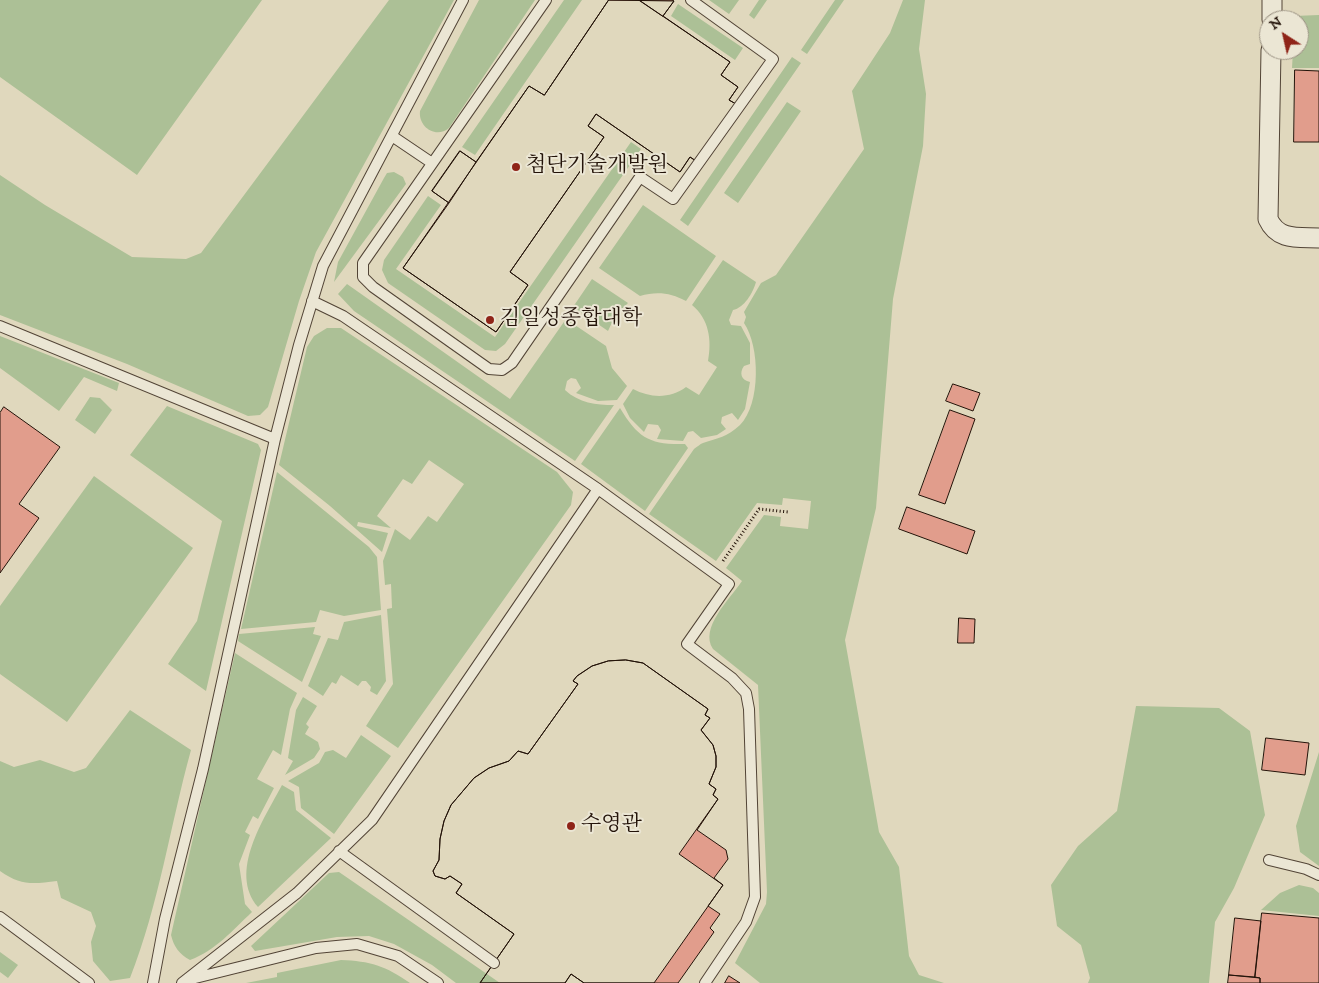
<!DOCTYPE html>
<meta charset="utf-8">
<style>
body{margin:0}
#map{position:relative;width:1319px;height:983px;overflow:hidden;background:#e0d8bd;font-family:"IM FELL DW Pica",serif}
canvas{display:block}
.north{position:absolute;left:1259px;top:10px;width:50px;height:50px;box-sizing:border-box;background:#ebe6d4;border:1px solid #9b9283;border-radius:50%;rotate:325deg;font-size:14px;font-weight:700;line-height:20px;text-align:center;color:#231309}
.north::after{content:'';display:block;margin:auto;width:18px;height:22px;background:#8f2418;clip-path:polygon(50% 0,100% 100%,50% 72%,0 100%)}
</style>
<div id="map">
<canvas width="1319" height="983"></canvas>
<div class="north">N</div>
</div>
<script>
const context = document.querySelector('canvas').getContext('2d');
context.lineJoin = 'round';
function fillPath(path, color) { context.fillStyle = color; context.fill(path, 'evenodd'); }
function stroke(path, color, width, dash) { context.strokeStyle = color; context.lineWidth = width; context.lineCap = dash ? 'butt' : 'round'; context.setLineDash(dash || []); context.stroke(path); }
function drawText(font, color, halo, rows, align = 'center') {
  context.font = font + ' "IM FELL DW Pica","Noto Serif KR",serif'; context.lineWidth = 4; context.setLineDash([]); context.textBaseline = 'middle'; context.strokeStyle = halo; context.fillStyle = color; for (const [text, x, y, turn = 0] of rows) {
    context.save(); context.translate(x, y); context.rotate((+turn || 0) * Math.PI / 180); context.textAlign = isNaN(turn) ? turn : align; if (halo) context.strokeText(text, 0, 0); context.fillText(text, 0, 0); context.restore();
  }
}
fillPath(new Path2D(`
 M0,0H262L137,175L0,77Z
 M389,0H454L316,252L299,301L268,407L260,415L248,416L127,364L0,315V175L45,205L132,257L186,259L201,253Z
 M479,0H535L449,128C436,139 418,127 420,111Z
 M564,0H582L475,155L462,147Z
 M709,0H739L729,14Z
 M759,0H767L754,19L749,15Z
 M835,0H844L807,54L801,50Z
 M903,0H925L919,49L926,94L923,146L893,299L876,508L845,640L879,832L899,867L909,956L919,975L944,983H760L735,963L766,904L767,892L758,685L713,649C699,628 730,599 742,581L726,568L764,515L781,517L780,526L808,529L811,501L783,498L782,505L757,503L716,561L649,514L694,449C697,447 700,444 703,443C718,438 727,437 740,425C761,404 760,346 744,323L746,317L744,312L761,283L776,275L864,149L852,91L890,33Z
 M678,4L743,48L735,60L671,16Z
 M1319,15V68H1292L1293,50H1299V20H1293L1294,16Z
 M792,57L801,63L688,226L680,220Z
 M787,102L801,111L738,203L724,193Z
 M631,142L641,149L505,344L496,351L485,350L388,283L382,270L384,260L428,196L441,205L396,269L495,337Z
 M394,172L403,177L406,184L334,282L338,262L384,178L387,173Z
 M643,205L716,256L686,301C671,293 657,291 640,296L599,268Z
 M723,260L756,282C753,293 744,308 733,310L729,320L731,325L741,326L750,343V364L744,366C739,373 741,380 750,382L745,409L738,420L732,413L722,417L721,423L726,429L717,435L701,438L693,431L688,432L683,441L657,439L661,430L658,425L648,424L644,432L630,418L623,404L633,389C650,398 670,399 686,387L699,395L717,367L708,361C712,340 709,319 692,305Z
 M592,279L628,303L615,316L608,331L573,307Z
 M347,284L510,399L566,319L606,346L612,368L627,386L617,400L598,401L576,393L581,388L576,379L571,378L567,381L565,390C579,403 596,405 614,405L575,461L354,311L338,294Z
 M327,328H341L557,472L573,492L571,505L398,748L366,726L393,684L387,609L392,608L391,584L385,585L383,561L395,529L410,540L428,516L437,522L464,484L429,460L412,484L403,479L377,516L391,528L358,522L357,526L388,533L382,552L330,506L279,465L307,347L314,336Z
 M0,336L119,383L117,391L84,377L59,411L0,368Z
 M90,397L100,398L112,410L95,434L75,420Z
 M167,406L258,444L261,450L206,691L168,664L197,621L222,521L130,455Z
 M620,408C638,438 650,445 685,444L688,448L645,511L581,464Z
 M277,472L369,547L377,557L381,610L344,616L320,610L316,622L241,629Z
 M94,476L193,548L67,722L0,674V606Z
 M381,615L386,681L377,695L370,691L371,687L366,681H362L358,686L341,675L336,684L332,682L323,696L308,686L328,638L338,640L344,622Z
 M315,627L313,634L321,636L302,682L238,641L239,634Z
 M235,653L297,693L290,709L281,755L273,750L257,779L274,788L258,819L253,816L245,832L250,835L239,864L245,904L252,912C233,930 215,951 190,960C179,954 174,947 171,935Z
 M303,697L317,706L306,724L309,727L305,734L318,742L320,749L314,758L285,775L293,761L288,758L296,710Z
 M1136,706L1219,708L1250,731L1265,815L1234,888L1215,922L1209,983H1088L1090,978L1081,945L1057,926L1051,885L1078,846L1117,811Z
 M130,710L191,750C170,826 159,905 130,978L110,981L93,961L91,942L96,926L91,912L61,898L57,881C33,884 21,886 0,871V761L14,767L40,760L74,772L86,768Z
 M361,735L391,756L334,834L301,808L299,787L288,781L319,763L325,752L333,750L346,758Z
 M1319,752V866L1300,852L1296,826Z
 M282,785L294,792L296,810L331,838L258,907C228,872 264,819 282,785Z
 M339,872L500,983H456L432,965L394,944L369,936L337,937L255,951L251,946L329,873Z
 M1299,885L1313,888L1319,893V916L1261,910L1280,893Z
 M0,952L18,965L8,978L0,972Z
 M341,960C370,961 386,966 410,983H246L277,977V973Z`), '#acc096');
const building = new Path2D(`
 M609,0L674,1L663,16L730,62L721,75L738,87L729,100L736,104L696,161L690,157L680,172L596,114L588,126L604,137L510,272L528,285L496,332L403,268L449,203L432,191L460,151L476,162L529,86L544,95Z
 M609,0H639L730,62L721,75L738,87L729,100L736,104L696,161L690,157L680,172L596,114L588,126L604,137L510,272L528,285L496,332L403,268L529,86L544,95Z
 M639,0H672L674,1L663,16Z
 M1295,70L1319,71V142H1294Z
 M460,151L476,162L449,203L432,191Z
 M953,384L980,393L973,411L946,401Z
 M4,407L60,447L19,504L39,518L0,573V413Z
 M950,410L975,419L945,504L919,495Z
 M907,507L975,531L967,554L899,529Z
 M959,618L975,619L974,643H958Z
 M626,660L643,663L708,709L705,715L710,718L701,730L713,745L716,756V767L709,784L716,789L713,795L718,799L679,854L723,885L654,983H584L571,974L565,983H480L514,934L456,893L462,884L450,876L445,879L435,876L433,871L439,860L440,839L444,821L451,805L474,778L489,768L509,761L518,751L528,754L578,684L573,681L577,676L592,666L608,661Z
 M626,660L643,663L708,709L705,715L710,718L701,730L713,745L716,756V767L709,784L716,789L713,795L718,799L697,830L726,850L728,859L714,878L723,885L708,906L720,914L710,928L714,932L678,983H584L571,974L565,983H480L514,934L456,893L462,884L450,876L445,879L435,876L433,871L439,860L440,839L444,821L451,805L474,778L489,768L509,761L518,751L528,754L578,684L573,681L577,676L592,666L608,661Z
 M1266,738L1309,743L1305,775L1262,770Z
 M1262,913L1319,918V983H1260V978L1255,977Z
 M1235,918L1261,921L1255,977L1229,975Z
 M1229,975L1260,978V983H1228Z
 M729,976L740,983H725Z`);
fillPath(building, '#e19d8c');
stroke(building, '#231309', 1);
const lane = new Path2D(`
 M546,0L363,263V277L373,287L489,369L502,370L512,363L640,177L673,199L773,59L691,0
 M392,136L432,163
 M0,326L275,439
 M598,489L729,584L687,644L732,678L746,693L749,709L755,897L746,922L705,983
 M339,851L494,963
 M1269,860L1306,869L1319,875
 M0,917L89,983
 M191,979L316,948L357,944L398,956L438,983
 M153,983L165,919L203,769L275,439L299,345L323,266L463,0
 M182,983L297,893L372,820L598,489L343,316L312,301`);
const street = new Path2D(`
 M1272,20V0
 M1271,50L1268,219C1278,241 1298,237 1319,238`);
stroke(lane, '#524436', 12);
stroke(street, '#524436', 21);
stroke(new Path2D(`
 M723,561L759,509L788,512`), '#231309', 3, [1, 2.5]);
stroke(lane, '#ebe6d4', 10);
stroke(street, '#ebe6d4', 19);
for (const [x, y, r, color] of [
 [516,167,5,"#8f2418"],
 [490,320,5,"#8f2418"],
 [571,826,5,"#8f2418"]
]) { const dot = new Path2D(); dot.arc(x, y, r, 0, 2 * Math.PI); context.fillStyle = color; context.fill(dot); stroke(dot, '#ebe6d4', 2); }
drawText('21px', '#231309', '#ebe6d4', [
 ["첨단기술개발원",526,167],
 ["김일성종합대학",500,320],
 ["수영관",581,826]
], 'left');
</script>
